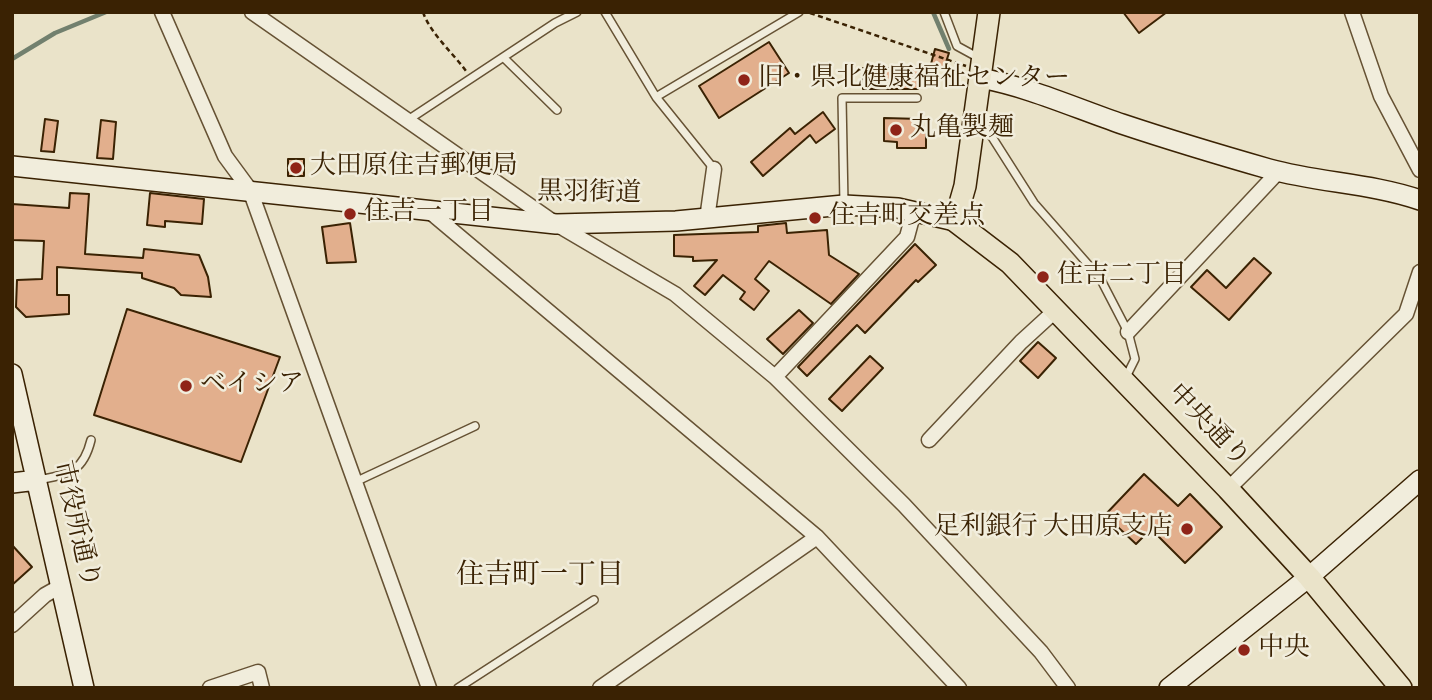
<!DOCTYPE html>
<meta charset="utf-8">
<style>
body{margin:0}
#map{position:relative;width:1432px;height:700px;overflow:hidden;background:#eae3c9;font-family:Vollkorn,serif}
canvas{display:block}
.frame{position:absolute;inset:0;border:14px solid #3a2203;pointer-events:none}
</style>
<div id="map">
<canvas width="1432" height="700"></canvas>
<div class="frame"></div>
</div>
<script>
const context = document.querySelector('canvas').getContext('2d');
context.lineJoin = 'round';
function stroke(path, color, width, dash) { context.strokeStyle = color; context.lineWidth = width; context.lineCap = dash ? 'butt' : 'round'; context.setLineDash(dash || []); context.stroke(path); }
function fillPath(path, color) { context.fillStyle = color; context.fill(path, 'evenodd'); }
function drawText(font, color, halo, rows, align = 'center') {
  context.font = font + ' Vollkorn,"Noto Serif JP",serif'; context.lineWidth = 5; context.setLineDash([]); context.textBaseline = 'middle'; context.strokeStyle = halo; context.fillStyle = color; for (const [text, x, y, turn = 0] of rows) {
    context.save(); context.translate(x, y); context.rotate((+turn || 0) * Math.PI / 180); context.textAlign = isNaN(turn) ? turn : align; if (halo) context.strokeText(text, 0, 0); context.fillText(text, 0, 0); context.restore();
  }
}
stroke(new Path2D(`
 M933,12L949,49
 M12,59L55,33L106,12`), '#72806e', 4.5);
const building = new Path2D(`
 M1123,12H1167L1139,33Z
 M769,42L789,73L719,118L699,86Z
 M935,49L949,53L944,68L931,64Z
 M863,68H918V89H863Z
 M823,112L835,129L816,143L810,135L763,176L751,162L790,128L795,134Z
 M884,118L921,119L920,130H926V148H897V142L884,141Z
 M45,119L58,121L54,152L41,151Z
 M101,120L116,122L113,159L97,158Z
 M288,159H304V176H288Z
 M70,193L89,194L85,254L143,258L144,249L199,255L208,277L211,297L181,295L174,288L142,278V273L57,267V295H69V314L26,317L16,307L17,280L42,279L44,241L12,240V204L69,208Z
 M150,193L204,199L202,224L165,221V227L147,225Z
 M350,223L356,262L327,263L322,227Z
 M786,223L787,233L827,230L829,255L859,274L831,304L769,261L755,279L769,291L754,310L740,299L745,292L723,275L705,295L694,286L717,260L693,261V257L674,256V235L758,232V226Z
 M915,244L936,265L918,282L916,280L865,333L857,325L807,376L798,367Z
 M1254,258L1271,273L1229,320L1191,287L1207,270L1226,288Z
 M127,309L280,357L241,462L94,415Z
 M799,310L813,323L783,354L767,339Z
 M1038,342L1056,358L1038,378L1020,361Z
 M870,356L883,368L842,411L829,399Z
 M1144,474L1178,506L1190,494L1222,527L1185,563L1151,529L1136,544L1105,515Z
 M12,545L32,567L12,585Z`);
fillPath(building, '#e2af8d');
stroke(building, '#3a2203', 2);
const lane = new Path2D(`
 M605,12L656,97L714,169
 M944,12L957,46L979,58
 M504,58L557,110
 M656,97L799,12
 M978,115L1034,203L1100,278L1128,332L1135,359L1126,377
 M408,120L555,23L577,12
 M844,204L842,98H917
 M38,480C68,474 83,473 91,440
 M355,482L475,426
 M458,688L594,600`);
const street = new Path2D(`
 M162,12L225,156L250,190L429,688
 M252,12L556,224L675,294L775,377L904,505L1041,652L1068,688
 M1352,12L1381,96L1420,170
 M429,211L817,537L959,688
 M707,219L714,169
 M1128,332L1279,171
 M775,377L907,237L914,211
 M929,440L1021,342L1056,310
 M1228,489L1406,314L1420,272
 M12,625L45,595L61,586
 M210,688L258,672L262,688
 M600,688L817,537`);
const secondary = new Path2D(`
 M980,78C1029,87 1075,108 1122,124C1170,140 1220,155 1269,169C1320,183 1370,183 1420,200
 M12,166L556,224L676,221L844,205L898,208L955,221
 M12,374L84,688
 M12,483L37,480
 M1169,688L1309,577L1420,480`);
const primary = new Path2D(`
 M989,12L965,186L955,221L1010,263L1228,489L1309,577L1401,688`);
stroke(lane, '#665234', 10);
stroke(street, '#665234', 17);
stroke(secondary, '#3a2203', 22);
stroke(primary, '#3a2203', 24);
stroke(new Path2D(`
 M423,12C430,33 452,52 466,71
 M810,13L966,66`), '#3a2203', 2.5, [5, 3.5]);
stroke(lane, '#f1eddc', 7);
stroke(street, '#f1eddc', 14);
stroke(secondary, '#f1eddc', 19);
stroke(primary, '#eae3c9', 21);
for (const [x, y, r, color] of [
 [744,80,7,"#8f2418"],
 [896,130,7,"#8f2418"],
 [296,168,7,"#8f2418"],
 [350,214,7,"#8f2418"],
 [815,218,7,"#8f2418"],
 [1043,277,7,"#8f2418"],
 [186,386,7,"#8f2418"],
 [1187,529,7,"#8f2418"],
 [1244,650,7,"#8f2418"]
]) { const dot = new Path2D(); dot.arc(x, y, r, 0, 2 * Math.PI); context.fillStyle = color; context.fill(dot); stroke(dot, '#f1eddc', 2.5); }
drawText('26px', '#3a2203', '#f1eddc', [
 ["旧・県北健康福祉センター",758,80],
 ["丸亀製麺",910,130],
 ["大田原住吉郵便局",310,168],
 ["住吉一丁目",364,214],
 ["住吉町交差点",829,218],
 ["住吉二丁目",1057,277],
 ["ベイシア",200,386],
 ["足利銀行 大田原支店",1173,529,"right"],
 ["中央",1258,650]
], 'left');
drawText('26px', '#3a2203', '#f1eddc', [
 ["黒羽街道",589,195,1],
 ["中央通り",1207,427,46],
 ["市役所通り",74,525,77]
]);
drawText('28px', '#3a2203', '#f1eddc', [
 ["住吉町一丁目",540,578]
]);
</script>
